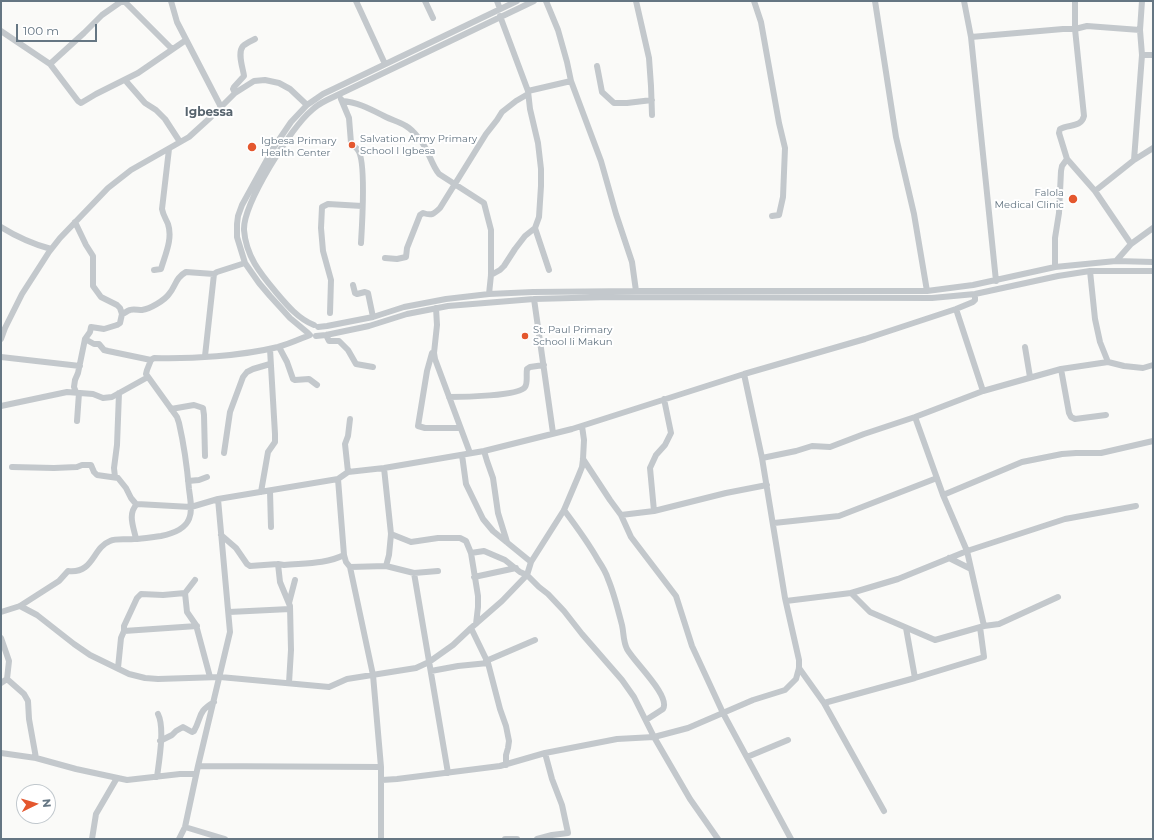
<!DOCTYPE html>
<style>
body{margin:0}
#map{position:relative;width:1154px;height:840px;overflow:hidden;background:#fafaf8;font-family:Montserrat,sans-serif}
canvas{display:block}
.frame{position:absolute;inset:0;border:2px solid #657683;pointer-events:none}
.north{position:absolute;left:16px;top:784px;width:40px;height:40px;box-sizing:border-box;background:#fff;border:1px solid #c1c8cd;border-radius:50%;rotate:85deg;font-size:11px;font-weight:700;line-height:16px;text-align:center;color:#657683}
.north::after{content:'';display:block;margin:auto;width:14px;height:18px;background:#e4572e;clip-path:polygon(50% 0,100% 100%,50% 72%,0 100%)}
.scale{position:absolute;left:16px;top:24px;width:81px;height:18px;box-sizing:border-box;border:2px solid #657683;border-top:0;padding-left:5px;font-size:12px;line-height:14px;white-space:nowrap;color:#657683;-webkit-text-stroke:3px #fff;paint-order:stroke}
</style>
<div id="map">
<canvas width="1154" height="840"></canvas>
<div class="frame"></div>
<div class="north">N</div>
<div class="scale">100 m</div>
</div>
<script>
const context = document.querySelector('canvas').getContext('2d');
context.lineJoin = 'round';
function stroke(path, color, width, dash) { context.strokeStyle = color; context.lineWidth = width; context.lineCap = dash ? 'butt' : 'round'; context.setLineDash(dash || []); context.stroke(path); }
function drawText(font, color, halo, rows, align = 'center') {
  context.font = font + ' Montserrat,sans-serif'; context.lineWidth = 4; context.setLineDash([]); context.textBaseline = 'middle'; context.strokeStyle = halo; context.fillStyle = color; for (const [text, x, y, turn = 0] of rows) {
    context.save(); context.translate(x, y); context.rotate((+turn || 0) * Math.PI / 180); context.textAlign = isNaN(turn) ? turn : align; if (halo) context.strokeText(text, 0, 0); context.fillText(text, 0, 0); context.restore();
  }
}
stroke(new Path2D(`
 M124,1L172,49
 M171,1L177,22L221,107
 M356,1L385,64
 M425,1L433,18
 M497,1L500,9
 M546,1L558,30L567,62L571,81L601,161L616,214L632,262L636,291
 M636,1L649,58L651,86L652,115
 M754,1L761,22L779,123L785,148L783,197L779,215L772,216
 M875,1L896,137L914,214L927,291
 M964,1L971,37L996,281
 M1,31L50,64L78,101L81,103L96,94L138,73L186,40
 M971,37L1063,29H1075V1
 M1142,55H1153
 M50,64L84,33L102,15L122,1
 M597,66L602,92L614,103H627L652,100
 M125,80L145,103L156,110L165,119L180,142
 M528,91L571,81
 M235,93L233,89L234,87L244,76C243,68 237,53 243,46C246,43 251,41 255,39
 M341,99L349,118L351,143C353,146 356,147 358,150C366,161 362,227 361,243
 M342,101C358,102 372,110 386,117C392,120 400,122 406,126C412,129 417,136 421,141C429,151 431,164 439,174L484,203L491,230V275L489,294
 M1134,160L1153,148
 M1095,191L1134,160L1142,55L1140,30L1142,1
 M75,222L86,245L93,256V286L101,297L117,305L120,308L122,314L120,323L117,325L104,329L91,327L90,332L85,339L78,373L75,380L74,387L76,392
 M1,227C17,237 33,244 51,249
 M535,228L549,270
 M1131,244L1095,191L1067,159L1059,133L1060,129C1069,124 1081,128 1084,116L1075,29L1087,26L1140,30
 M385,258L397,259L406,257L407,248L420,215L423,213C432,216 434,214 440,208L486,134L497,120L502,112L516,101L528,94
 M1116,261L1131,244L1153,228
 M1055,267V238L1059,213L1061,171L1062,166L1067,159
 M154,270L161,269C165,255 173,239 168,224C166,219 163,215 162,209L169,149
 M1090,271L1095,319L1100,342L1108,362
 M491,275L500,270L504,266L515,249L525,236L535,228L539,217L541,186V169L538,143L530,109L528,91L500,16
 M353,285L355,293L357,294L365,292L368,293L373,317
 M534,299L553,433
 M436,308L437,325L434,353L435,359L470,453
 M956,309L983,391
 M330,313L331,280L323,251L321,228L322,207L328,204L362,206
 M122,314C126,313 126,311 130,310C133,309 138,310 142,310C150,309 165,300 169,294C176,286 175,278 186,272L214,274L217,272L245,263
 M314,325C298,319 286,304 275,291C260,273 246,256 244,230C243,204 291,127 312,110C316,106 321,103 327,100L534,1
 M318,327L327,326L373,317L404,307L446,299L489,294L533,292L636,291H927L973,285L1055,267L1116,261L1153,262
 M308,333L290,318L270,296L259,283L245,263L237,237V224L238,216L242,205L274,147L291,122L307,105L323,94L517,1
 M326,335L329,341H339L348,350L356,364L373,367
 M316,336L326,335L369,326L407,314L448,306L534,299L610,297L932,298L975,294L1058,276L1090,271H1153
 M1,339L5,328L22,294L49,252L60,238L108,188L131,170L189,137L211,117L235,93L254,81L265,80L279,83L290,89L307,105
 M85,339L94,344H99L104,350L108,351L151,360
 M279,347L287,362L293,379L295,380L309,379L317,385
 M1025,347L1030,377
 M434,353H432L427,371L418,426L425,428H460
 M205,356L214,274
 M1,357L80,366
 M1061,369L1069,413L1071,417L1075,419L1106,415
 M449,397C461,397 520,396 525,387C528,383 526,375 527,369L530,367L544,365
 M1,406L67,392L93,394L103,398L112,397L148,377
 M171,409L194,405L203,408L204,415L205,456
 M915,417L943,495L967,551L984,626
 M77,421L79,393
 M484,451L487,461L493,478L498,513L507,542
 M224,453L230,412L243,377L247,372L253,369L270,364
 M462,455L466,484L483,519L493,531L531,562
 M762,458L796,451L812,446L830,447L864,434L915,417L983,391L1061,369L1108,362L1124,366L1143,368L1153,365
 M583,459L610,500L621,515L631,537L676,596L692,646L723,713L791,839
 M12,467L54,468L77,467L82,465H91L94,472L97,475L118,478L126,488L131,498L136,504
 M384,468L391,534L389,555L386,566
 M348,472L345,444L348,436L350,419
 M115,477L114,468L117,445L119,393
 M338,479L344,555L346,562L350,567L373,675L381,767V839
 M188,481L199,480L207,477
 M270,491L271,527
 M261,492L268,452L275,442V434L270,349
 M943,495L1022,462L1062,454L1076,453H1101L1153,441
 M564,510C576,526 588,542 598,560C602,566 606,572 608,579C614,593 618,610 622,625C624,634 623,641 627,649C634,662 671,696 663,709L646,720
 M654,511L650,468L656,455L665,445L671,433L664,399
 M621,515L654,511L726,493L767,485
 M774,523L839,516L937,478
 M391,534L411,542L438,538H460L466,541L471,553L478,596V607L476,624
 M221,535L236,548L247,564L250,566L278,564L284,565C304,563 326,564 344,555
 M136,539C134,528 127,514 137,504L191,507L218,499L338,479L348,472L384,468L484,451L572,429L744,374L865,339L956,309L973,302L975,300V294
 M471,553L484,551L505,560L520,572L527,575L539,587L548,594L564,611L582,634L622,680L634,697L654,737L690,799L718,839
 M949,558L971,569
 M278,564L280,582L290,606L291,650L289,683
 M350,567L386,566L414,573L438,571
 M414,573L448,773
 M474,577L516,568
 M195,580L185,593L187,612L196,625L210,677
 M851,593L870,612L935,640L984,626L999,624L1058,597
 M786,601L851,593L898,579L967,551L1065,519L1136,506
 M289,603L295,580
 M20,606L37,615L74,644L90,655L129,674L145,678L158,679L220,677L329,687L347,679L416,668L429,662L453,645L471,628L502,601L527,575L531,562L564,510L578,477L582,467L583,459L584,440L582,426
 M1,612L20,606L59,581L68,571C94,574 92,548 110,541C117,538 126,540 134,539C143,539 152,537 161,536C171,534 185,529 189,519C193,510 190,498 189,489C187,466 184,445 179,423L177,417L146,374L147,370L151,360L154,358C192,359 241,356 278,347C289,344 300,339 310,335
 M229,612L290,609
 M471,628L488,663L500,709L506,726L509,741L508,748L506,755V765
 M906,628L915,678
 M124,631V626L137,598L141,594L163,595L185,593
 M1,638L9,661L7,679L1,683
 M486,661L535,640
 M118,668L121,638L124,631L197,626
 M799,668L824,703L884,811
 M431,671L458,666L488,663
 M7,679L24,694L28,701L29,719L36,758
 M824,703L915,678L984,657L980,627
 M160,741L172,735L176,731L183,727L192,732L194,731C202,717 197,712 214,702
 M1,753L36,758L76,769L127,780L180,774H196
 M747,757L788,740
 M198,766L381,767
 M157,777C159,761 165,728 158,714
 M382,780L397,779L500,766L545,753L617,739L654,737L688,728L753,700L785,690L796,679L799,668V660L785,598L762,458L744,374
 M185,827L225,839
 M92,839L96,814L117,778
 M179,839L185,827L198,766L230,632L218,499
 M505,839H517
 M537,839L552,835L568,833L562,805L552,779L545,753`), '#c3c8cc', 6);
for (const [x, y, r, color] of [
 [352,145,4,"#e4572e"],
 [252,147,5,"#e4572e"],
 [1073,199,5,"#e4572e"],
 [525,336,4,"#e4572e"]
]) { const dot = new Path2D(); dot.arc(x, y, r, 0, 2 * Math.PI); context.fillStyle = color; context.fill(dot); stroke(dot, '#fff', 1.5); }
drawText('10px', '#657683', '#fff', [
 ["Salvation Army Primary",360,139],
 ["School I Igbesa",360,151],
 ["Igbesa Primary",261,141],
 ["Health Center",261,153],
 ["Falola",1064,193,"right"],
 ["Medical Clinic",1064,205,"right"],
 ["St. Paul Primary",533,330],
 ["School Ii Makun",533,342]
], 'left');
drawText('bold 12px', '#57646e', '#fff', [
 ["Igbessa",209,112]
]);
</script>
